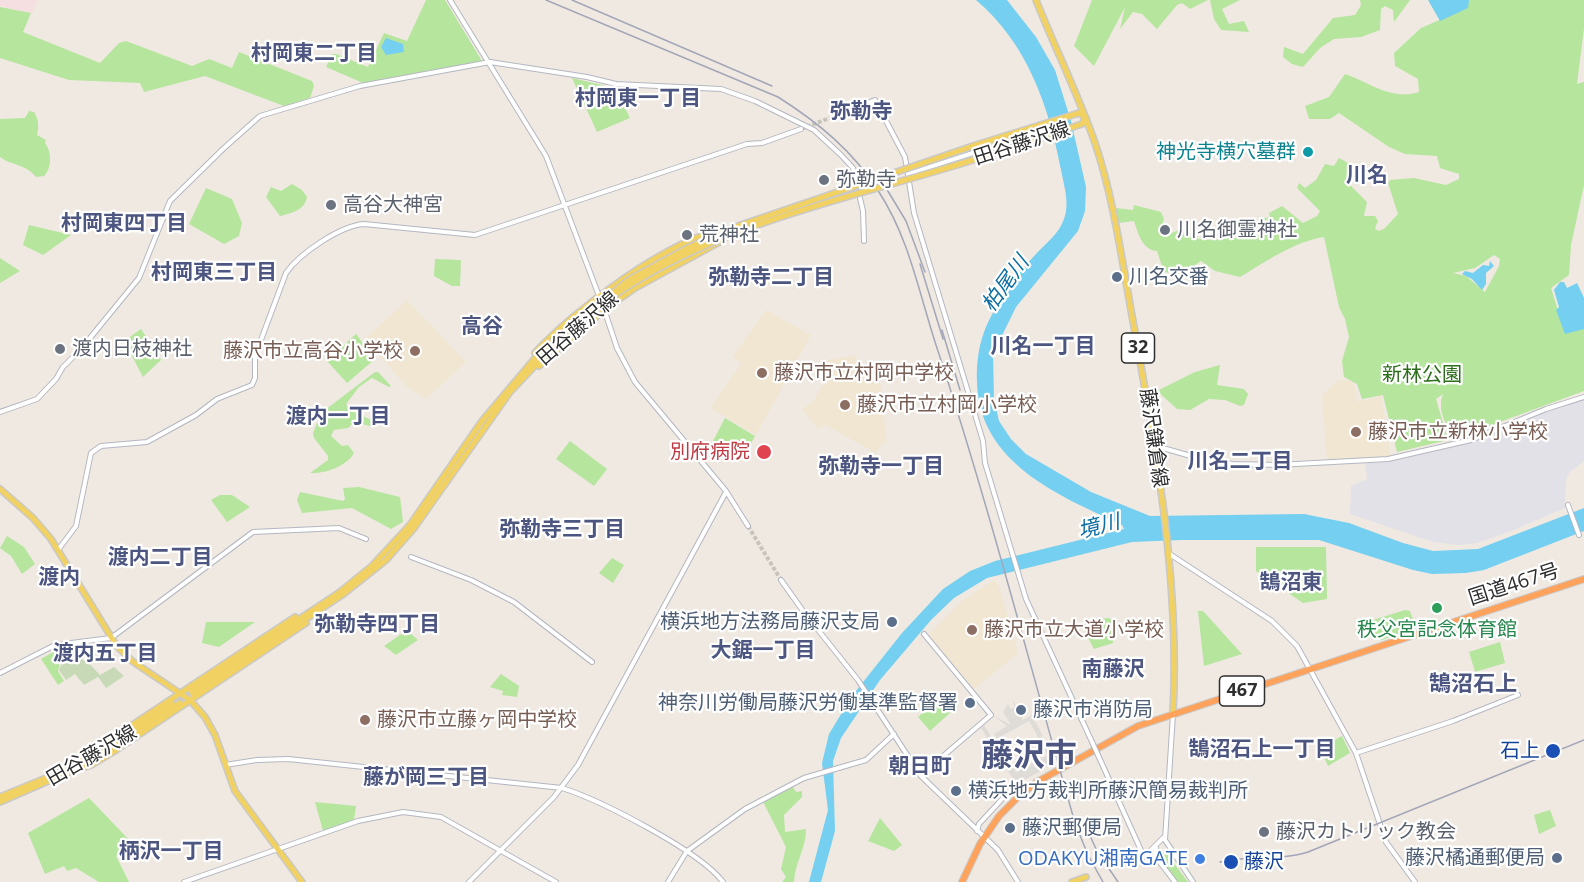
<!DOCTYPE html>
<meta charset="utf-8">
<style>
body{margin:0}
canvas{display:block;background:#efe9e1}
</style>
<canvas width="1584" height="882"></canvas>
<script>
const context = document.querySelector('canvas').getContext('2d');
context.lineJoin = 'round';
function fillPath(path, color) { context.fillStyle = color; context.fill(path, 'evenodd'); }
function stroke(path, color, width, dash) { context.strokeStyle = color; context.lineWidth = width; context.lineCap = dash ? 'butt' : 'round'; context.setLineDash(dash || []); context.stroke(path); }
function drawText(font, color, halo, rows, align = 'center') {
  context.font = font + ' "Open Sans","Noto Sans JP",sans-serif'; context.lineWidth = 4.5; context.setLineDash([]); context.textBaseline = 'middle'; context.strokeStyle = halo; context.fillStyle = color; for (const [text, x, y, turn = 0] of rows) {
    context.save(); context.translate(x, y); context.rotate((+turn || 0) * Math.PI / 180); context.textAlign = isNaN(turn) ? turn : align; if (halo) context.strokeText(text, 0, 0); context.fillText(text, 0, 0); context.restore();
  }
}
fillPath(new Path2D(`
 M1584,398V461L1570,472L1566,479L1565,508L1509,532L1477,543L1458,545L1433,542L1350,514L1351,486L1367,479L1365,463L1468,443L1568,402Z`), '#e3e1e8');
fillPath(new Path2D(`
 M407,300L466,362L426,399L407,387L365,339Z
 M766,310L811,335L756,435L710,408L741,364L733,356Z
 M856,355L858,375L879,373L887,444L882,443L876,453L829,427L823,425L818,429L802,409L814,401L820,388L827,383L822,361Z
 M1339,380H1353L1357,402L1381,396L1391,456L1327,460L1322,395Z
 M994,580L999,586L1018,653L973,690L927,636L962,601Z`), '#f0e6d1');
fillPath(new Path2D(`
 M0,0H37L32,14L0,6Z`), '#f5dfe0');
fillPath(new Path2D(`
 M426,0H445L482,61L363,83L326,67L332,54H336L368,67L384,33L407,41Z
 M1092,0H1208L1190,9L1182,3L1177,5L1157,29L1142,14L1133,12L1120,29L1125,7L1094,66L1074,46Z
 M1210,0H1240L1222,9L1229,24L1244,21L1249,32L1221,30L1214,19Z
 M1360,0H1410L1394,22L1393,10L1385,6L1381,9L1380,30L1361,37L1334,39L1320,48L1303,67L1292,64L1283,57L1284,47L1303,54L1333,18L1355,15L1361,5Z
 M1469,0H1584V28L1577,84L1584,82V185L1571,245L1569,275L1551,288L1564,330L1584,327V391L1462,436C1445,432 1437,409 1443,394L1436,399L1448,440L1397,452L1383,395L1362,399L1357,384L1344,377L1342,361L1349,337L1345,319L1339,307L1324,237C1293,242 1267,261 1240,277L1215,271L1201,261L1182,274L1164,272L1157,251C1142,250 1138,233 1134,221L1118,223L1116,208L1133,210L1134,205L1161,212L1164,219L1160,232L1164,236L1179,230C1199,247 1224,235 1248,239L1252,227L1262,224V219L1270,217L1269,213L1282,206L1303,223L1317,216L1320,211L1297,188L1299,183L1305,188L1316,180L1325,164L1334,166L1339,158L1348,163L1347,182L1367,202L1364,216H1375L1378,221L1375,228L1378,231L1384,229L1398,214L1388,183L1390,180L1414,178L1446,185L1459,179V174L1440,168L1437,156L1405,154L1389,147L1339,113L1330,119H1309L1305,106L1329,97L1345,74C1369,82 1391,101 1419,92L1418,79L1395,66L1394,53L1421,28L1467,8ZM1494,255L1500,259L1499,266L1485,292L1466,276L1453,273L1475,268Z
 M0,7L31,13L23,32L100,63L119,43L126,41L192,66L209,59L232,68L239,52L312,81L314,86L310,98L284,106L205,76L144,92L140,83L69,80L0,58Z
 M572,78L615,88L630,118L597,132Z
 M29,111L34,112C39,120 39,126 37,135L46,140L45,143C52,152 52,168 44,176L36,177C25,163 11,166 0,157V119L25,118Z
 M292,184L302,190L307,197C305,210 292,213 280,216L266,197L271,187L281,191Z
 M206,188L232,199L242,223L239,236L224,244L189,224Z
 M29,225L71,235L43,255L23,245Z
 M0,258L20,271L0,283Z
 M435,259L461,260L460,286H452L434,276Z
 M141,329L161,360L143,377L124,341Z
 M356,334L375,359L347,383L327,361Z
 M1220,365L1217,385L1244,389L1248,394L1244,405L1240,406L1225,400L1209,399L1190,410L1177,409L1157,391L1195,372Z
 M375,372H378L391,386L389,387L372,378L359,387L346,404L350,410L369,419L376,414L378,415L376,421L370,426L354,422L348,428L334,430L331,436L342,446L348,445L354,453C347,466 325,474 310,473L328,460V456L314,438L313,433L321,413Z
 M725,418L755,436L743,458L713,441Z
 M570,441L607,469L594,486L556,459Z
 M359,487L400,497L403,522L391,529L352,508L302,513L297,500L300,492L343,501L345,499L343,488Z
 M220,495H232L250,507L227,522L211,500Z
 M7,536L24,547L35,564L22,574L11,556L0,548Z
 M1326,547L1327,599L1303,603L1256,571V547Z
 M612,558L624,565L613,583L599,573Z
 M1405,610L1410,611L1415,625L1412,631L1381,640L1369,634L1368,630L1373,620Z
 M1198,611H1203L1242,654L1204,666Z
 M1109,618L1112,620L1113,643L1094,649L1082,626L1092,620Z
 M206,622H255L219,647L202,643Z
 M407,630L418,640L396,655L384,646Z
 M1500,642L1505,663L1475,672L1469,652Z
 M55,651L61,661L58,671L64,681L58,685L41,659Z
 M501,674L519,686L517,697L502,695L503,691L490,687Z
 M939,698L951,712L930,731L918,717Z
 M1342,736L1350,753L1328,766L1320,748Z
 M793,787L796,792L802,791V797L784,815L785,832L806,829C806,849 795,862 794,882H782L786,877L781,869L786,847L763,802Z
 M89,798L132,843L116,856L129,882H99L76,868L67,871L64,866L45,874L28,833Z
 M315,802L356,806L354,820L323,831Z
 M1550,810L1556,826L1539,834L1534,815Z
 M880,818L902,845L894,851L868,841Z
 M1163,851L1167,854L1188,882H1178L1159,857Z`), '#b6e59e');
fillPath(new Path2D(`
 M66,647H74L84,661L86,660L100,675L114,667L124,676L106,688L98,677L84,685L75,674L66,680L59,670L63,661L57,651Z`), '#c8d9b8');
fillPath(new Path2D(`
 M1013,700L1023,720L1032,715L1043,736L1040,737L1048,749L1051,765L1021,782L1018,787L981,728L984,725L1002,755L1005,754L994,734L1007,726L994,716L1011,725L1003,712L1008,704L1011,709L1014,707ZM1029,721L1048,755L1016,772L998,738Z`), '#dfdcd8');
fillPath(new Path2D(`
 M976,0H1007L1036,37L1055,70L1071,121L1086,187L1085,211L1078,231L1016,307L993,354L994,399L999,421L1011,439L1026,454L1091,492L1150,516L1304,514L1349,523L1403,543L1433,551L1478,549L1584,508V531L1484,570L1466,573L1432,574L1413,570L1319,540H1182L1132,542L987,578L954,598L931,620L880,680L841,738L833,761L835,831L821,882H809L828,810L822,763L829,734L852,696L902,633L943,589L970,571L995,561L1124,529L1122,525C1058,495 979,463 977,382C976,350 983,327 1000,301C1010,284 1023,268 1036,254C1046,243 1059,234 1064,219C1070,204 1064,186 1061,170C1049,106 1027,43 976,0Z
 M1428,0H1469L1468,8L1440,21Z
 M386,38L403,44L404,52L386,55L381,47Z
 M1490,261L1494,266L1486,273V284L1482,290L1472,279L1462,274L1465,271L1473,273L1483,265L1489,266Z
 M1560,282H1564L1567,288L1577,283L1584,298V329L1565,334L1556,310L1559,307L1554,290Z`), '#75cff0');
stroke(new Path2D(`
 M801,129L835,116
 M748,526L781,580`), '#c8c4bd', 4, [4, 2]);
stroke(new Path2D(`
 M178,699L191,691`), '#c8c4bd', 5, [5, 2.5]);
const minor = new Path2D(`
 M450,0L546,156L599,296
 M835,116L875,100L905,157L914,213L983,441L985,463L1026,599L1093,744
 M908,174L1013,140L1025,141
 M604,309L617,348L635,382L726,491L748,526
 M0,412L37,399L56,379L63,367L81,349L139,278L170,201L223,149L260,116L360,86L490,62L587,77L616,84L721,89L755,101L814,130L841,155L853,168L863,211L864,241
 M1156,446L1208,461L1233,464L1278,465L1388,459L1471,440L1546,409L1584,397
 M1568,505L1579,535
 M58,550L76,526L91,453L101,446L147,442L196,415L217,399L252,385L255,378V356L286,273C300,253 340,226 364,224L475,235L747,144L762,143L801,129
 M1168,553L1272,621L1297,646L1356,753L1386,842L1415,882
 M411,557L471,580L514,602L592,662
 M781,580L803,611L858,680L921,776L998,850L1018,882
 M0,673L55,645L111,638L253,532L339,528L366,539
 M1173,714L1165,840L1193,882
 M1356,753L1453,721L1518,695
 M1098,755L1144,857L1164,837
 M225,765L257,760L288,759L562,788C600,800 700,851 723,882
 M921,775L991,715L924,634
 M977,831L979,824L1016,784
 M1156,848L1155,856L1175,882
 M184,882L358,821L403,812L441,817L556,882
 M469,882L554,797L578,765L726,492
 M668,882L687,851L745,809L804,778L866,760L894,734`);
const major = new Path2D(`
 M1036,0C1055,48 1078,94 1095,143C1114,199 1122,262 1133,321C1156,449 1180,581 1173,713
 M973,146L1079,113L1086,118L1082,124L976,159
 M535,353C574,310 670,238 727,229
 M539,366L604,310L635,288L723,240
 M0,489L33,518L51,539L116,645L132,661L190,700L205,717L215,735L235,791L302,882
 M191,691L340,592L372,566L410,525L482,421L541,351
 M193,694L342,595L386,560L414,528L510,392L545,355
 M97,753L172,703
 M86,764L180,703
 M66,769L295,617
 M75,770L91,765L116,750L306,623
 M0,797L68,769
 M0,802L78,768
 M1072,882L1086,877`);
const highway = new Path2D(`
 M962,882L980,844L999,816L1019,796L1037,782L1138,726L1584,579`);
stroke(minor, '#b4b7c1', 6);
stroke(major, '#c9c9c9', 8);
stroke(highway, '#c9c9c9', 8);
stroke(minor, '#fff', 4);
stroke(major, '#f2d163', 5);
stroke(highway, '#ffa35c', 6);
stroke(new Path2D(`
 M1220,862C1249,855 1280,861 1308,852L1584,740`), '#a3a6b8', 1.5);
stroke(new Path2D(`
 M546,0L778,97C819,123 853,151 879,192C909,238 919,293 936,345C988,502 1029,663 1075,823L1088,855L1103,882
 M572,0L772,86
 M880,178L906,221L925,272
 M920,264L943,339
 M942,330L960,390
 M1084,823L1097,851L1118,882`), '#a3a6b8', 1.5);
const minorBridge = new Path2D(`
 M1093,744L1098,755`);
const majorBridge = new Path2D(`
 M541,351L629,280L688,248L732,228L973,146
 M545,355C572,329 601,302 633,283C739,218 860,196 976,159`);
stroke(minorBridge, '#b4b7c1', 6, []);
stroke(majorBridge, '#c9c9c9', 8, []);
stroke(minorBridge, '#fff', 4);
stroke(majorBridge, '#f2d163', 5);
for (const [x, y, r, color] of [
 [1308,152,6,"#0f9aa8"],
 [824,180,6,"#6b7280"],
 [331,205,6,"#6b7280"],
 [1165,230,6,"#6b7280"],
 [687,235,6,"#6b7280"],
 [1117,277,6,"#5c6f8a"],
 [60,349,6,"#6b7280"],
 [415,351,6,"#8d6e63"],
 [762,373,6,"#8d6e63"],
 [845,405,6,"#8d6e63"],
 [1356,432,6,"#8d6e63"],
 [764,452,8,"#e0444e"],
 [1437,608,6,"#2e9e5b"],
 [892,622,6,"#5c6f8a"],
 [972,630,6,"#8d6e63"],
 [970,703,6,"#5c6f8a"],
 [1021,710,6,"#5c6f8a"],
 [365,720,6,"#8d6e63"],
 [1553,751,8,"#1a4fb4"],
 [956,791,6,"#5c6f8a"],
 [1010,828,6,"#5c6f8a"],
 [1264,832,6,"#6b7280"],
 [1557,858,6,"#5c6f8a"],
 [1200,859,6,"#3f7fe0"],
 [1231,862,8,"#1a4fb4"]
]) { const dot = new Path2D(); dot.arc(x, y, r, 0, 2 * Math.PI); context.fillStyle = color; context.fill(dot); stroke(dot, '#fff', 2); }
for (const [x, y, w] of [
 [1138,348,33],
 [1242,691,45]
]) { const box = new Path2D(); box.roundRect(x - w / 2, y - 15, w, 30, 4.5); context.fillStyle = '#fff'; context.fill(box); stroke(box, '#2e2e2e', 1.5); }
drawText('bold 18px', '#2e2e2e', null, [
 ["32",1138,348],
 ["467",1242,691]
]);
drawText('20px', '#2e2e2e', '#fff', [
 ["田谷藤沢線",1022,144,-18],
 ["田谷藤沢線",578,329,-41],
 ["藤沢鎌倉線",1153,438,82],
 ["国道467号",1514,585,-18],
 ["田谷藤沢線",92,756,-30]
]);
drawText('20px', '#0d838f', '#fff', [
 ["神光寺横穴墓群",1296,152]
], 'right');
drawText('20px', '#5b616d', '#fff', [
 ["弥勒寺",836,180],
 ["高谷大神宮",343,205],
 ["川名御霊神社",1177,230],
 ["荒神社",699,235],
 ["渡内日枝神社",72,349],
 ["藤沢カトリック教会",1276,832]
], 'left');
drawText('20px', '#4e5e75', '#fff', [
 ["川名交番",1129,277],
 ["横浜地方法務局藤沢支局",880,622,"right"],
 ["神奈川労働局藤沢労働基準監督署",958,703,"right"],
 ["藤沢市消防局",1033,710],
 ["横浜地方裁判所藤沢簡易裁判所",968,791],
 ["藤沢郵便局",1022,828],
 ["藤沢橘通郵便局",1545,858,"right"]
], 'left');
drawText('20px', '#785e54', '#fff', [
 ["藤沢市立高谷小学校",403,351,"right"],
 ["藤沢市立村岡中学校",774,373],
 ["藤沢市立村岡小学校",857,405],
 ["藤沢市立新林小学校",1368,432],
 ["藤沢市立大道小学校",984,630],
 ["藤沢市立藤ヶ岡中学校",377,720]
], 'left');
drawText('20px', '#2c6e1b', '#fff', [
 ["新林公園",1422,375]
]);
drawText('20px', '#be3a42', '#fff', [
 ["別府病院",750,452]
], 'right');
drawText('20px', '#27864d', '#fff', [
 ["秩父宮記念体育館",1437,630]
]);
drawText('20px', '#164399', '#fff', [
 ["石上",1540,751],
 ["藤沢",1244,862,"left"]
], 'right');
drawText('20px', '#366cbe', '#fff', [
 ["ODAKYU湘南GATE",1188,859]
], 'right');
drawText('bold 21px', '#4d5680', '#fff', [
 ["村岡東二丁目",314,54],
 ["村岡東一丁目",638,99],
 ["弥勒寺",861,112],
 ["川名",1367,176],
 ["村岡東四丁目",124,224],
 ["村岡東三丁目",214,273],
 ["弥勒寺二丁目",771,278],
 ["高谷",482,327],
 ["川名一丁目",1043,347],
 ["渡内一丁目",338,417],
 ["川名二丁目",1240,462],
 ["弥勒寺一丁目",881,467],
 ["弥勒寺三丁目",562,530],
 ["渡内二丁目",160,558],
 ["渡内",59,578],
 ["鵠沼東",1291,583],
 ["弥勒寺四丁目",377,625],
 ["大鋸一丁目",763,651],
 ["渡内五丁目",105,654],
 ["南藤沢",1113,670],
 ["鵠沼石上一丁目",1262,750],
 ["朝日町",920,767],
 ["藤が岡三丁目",426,778],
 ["柄沢一丁目",171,852]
]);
drawText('italic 21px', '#0d6fa3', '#fff', [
 ["柏尾川",1006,284,-54],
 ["境川",1099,527,-14]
]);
drawText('bold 22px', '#4d5680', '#fff', [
 ["鵠沼石上",1473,685]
]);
drawText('bold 32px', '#4d5680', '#fff', [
 ["藤沢市",1029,757]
]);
</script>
